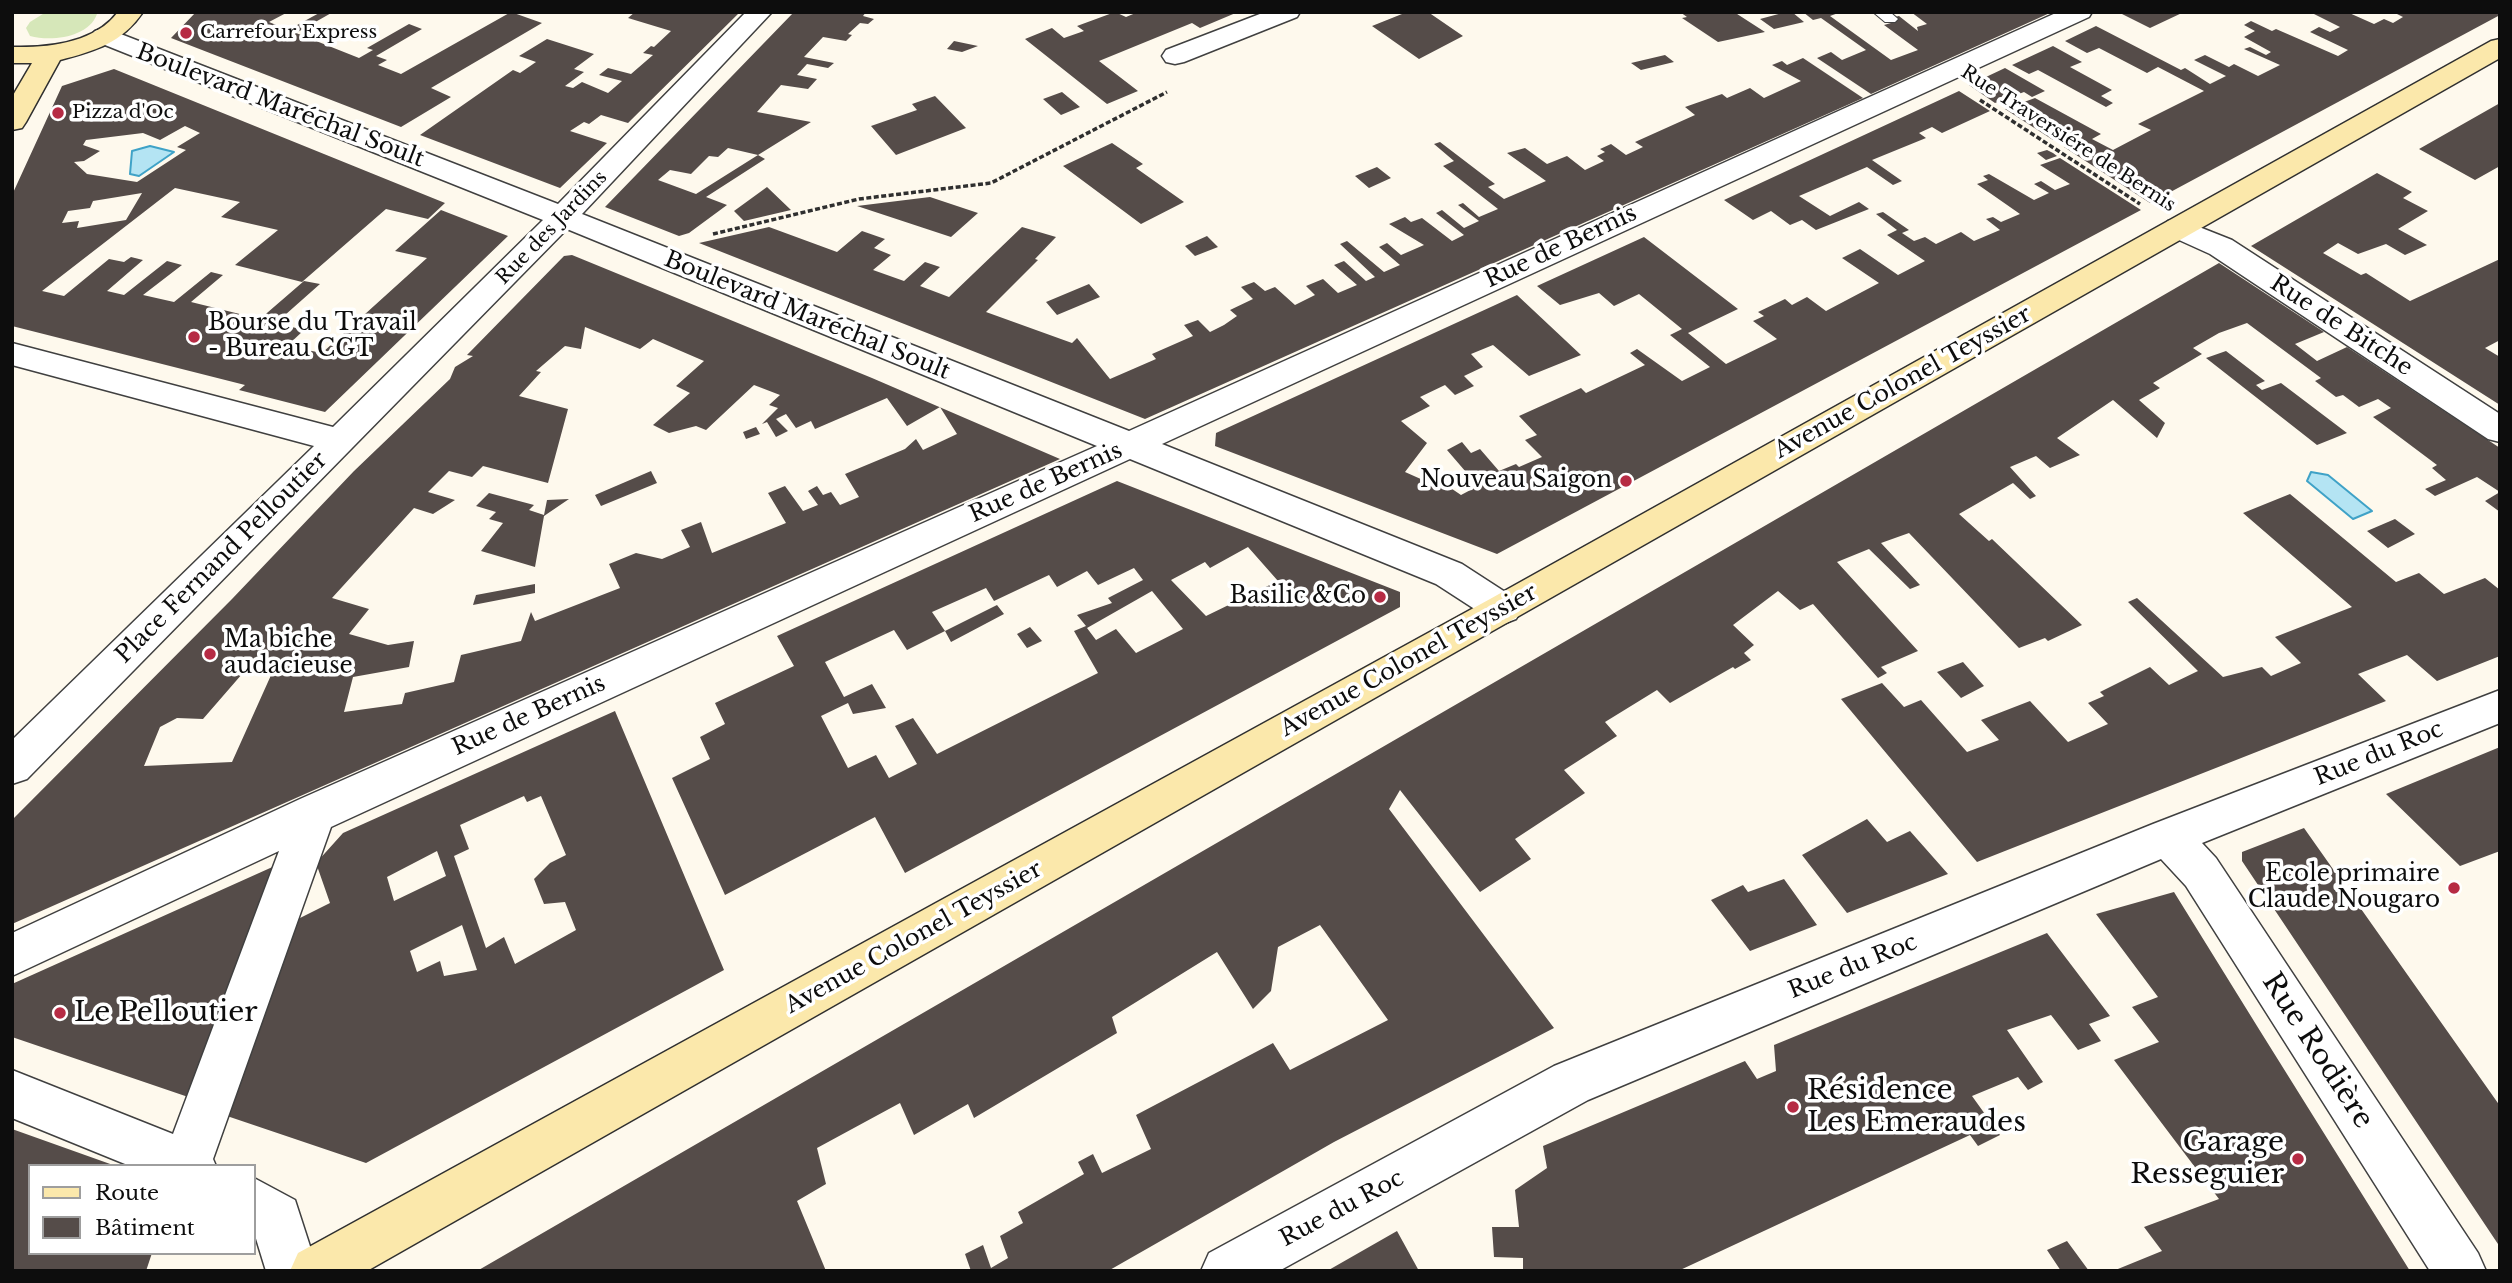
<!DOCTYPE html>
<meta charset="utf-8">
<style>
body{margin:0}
#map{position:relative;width:2512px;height:1283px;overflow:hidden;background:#fef9ed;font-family:"Libre Baskerville",serif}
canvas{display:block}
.frame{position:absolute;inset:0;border:14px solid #0d0d0d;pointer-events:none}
.legend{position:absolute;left:28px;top:1164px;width:228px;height:91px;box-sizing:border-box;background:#fff;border:2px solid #9e9e9e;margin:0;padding:9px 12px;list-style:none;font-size:21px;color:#0d0d0d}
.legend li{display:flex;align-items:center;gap:14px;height:35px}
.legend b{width:35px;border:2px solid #9e9e9e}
</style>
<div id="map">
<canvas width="2512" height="1283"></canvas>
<div class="frame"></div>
<ul class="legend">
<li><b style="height:9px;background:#fbe8ab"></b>Route</li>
<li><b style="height:19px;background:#554c49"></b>Bâtiment</li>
</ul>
</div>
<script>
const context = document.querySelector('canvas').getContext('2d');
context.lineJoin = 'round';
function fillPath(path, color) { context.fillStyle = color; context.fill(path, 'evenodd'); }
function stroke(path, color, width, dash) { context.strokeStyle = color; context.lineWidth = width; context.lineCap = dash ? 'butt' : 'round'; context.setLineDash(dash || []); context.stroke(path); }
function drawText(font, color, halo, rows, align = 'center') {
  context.font = font + ' "Libre Baskerville",serif'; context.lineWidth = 7; context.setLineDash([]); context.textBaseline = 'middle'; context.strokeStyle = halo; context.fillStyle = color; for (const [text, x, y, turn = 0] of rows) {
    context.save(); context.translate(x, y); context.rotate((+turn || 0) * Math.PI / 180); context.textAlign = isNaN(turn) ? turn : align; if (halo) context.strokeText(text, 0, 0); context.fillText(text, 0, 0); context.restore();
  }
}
fillPath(new Path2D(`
 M46,12H97V14C89,37 52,42 30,36L26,28L30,22Z`), '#d6e7b9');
const water = new Path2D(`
 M150,146L174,152L139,176L130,174L132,151Z
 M2311,472L2328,475L2372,511L2353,519L2307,481Z`);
fillPath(water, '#b4e4f3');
stroke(water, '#3fa2c7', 2);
fillPath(new Path2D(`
 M196,12H288L269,22L288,30L321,12H333L296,33L359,58L373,50L367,48L409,24L422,29L376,56L387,60L378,65L401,74L511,12L542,23L431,88L451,97L401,127L171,38Z
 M635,12H740L628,123L601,115L589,124L584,122L570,131L607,143L560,188L420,135L513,70L520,73L536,62L519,56L547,39L594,54L574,69L584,72L565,86L573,88L582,82L608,93L622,81L599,75L608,68L631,74L653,55L643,53L651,46L654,47L671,31L628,18Z
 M794,12H866L863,16L874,19L868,24L860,23L848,34L852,35L846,41L823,37L804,57L834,63L828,68L807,64L797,75L817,79L808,89L781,85L757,112L811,122L758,155L728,148L718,157L709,156L691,174L670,170L658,180L696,194L758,155L765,159L706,197L727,205L689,233L679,236L605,207Z
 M1115,12L1126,17L1138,12H1238L1200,28L1192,23L1099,61L1138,91L1107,104L1025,39L1052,28L1064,38L1084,31L1077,26Z
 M1407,12H1428L1463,36L1419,59L1372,26Z
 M1680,12H1734L1765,32L1718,42L1682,18L1687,17Z
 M1786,12H1792L1804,22L1774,29L1760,19Z
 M1803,12H1841L1830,16L1891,60L1918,50L1884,25L1891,23L1886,19L1899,16L1918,31L1917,27L1927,24L1911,12H2052L1871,94L1817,58L1831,52L1842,60L1866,50L1821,18L1813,20Z
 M2126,12H2184L2150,28L2122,14Z
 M2310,12H2347L2374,24L2384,19L2393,23L2403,17L2393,12H2500V15L2150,203L2064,147L2083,140L2070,133L2053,140L2005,109L2035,98L2101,134L2092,139L2113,150L2151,130L2138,124L2204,91L2158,67L2147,73L2099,48L2087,53L2065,41L2096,26L2181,70L2185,68L2210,84L2226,76L2194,60L2205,55L2229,67L2234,64L2258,76L2280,65L2244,49L2250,47L2266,55L2271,52L2244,37L2255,31L2244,25L2251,21L2272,31L2276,29L2338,56L2348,50L2310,32L2319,27L2330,32L2340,27Z
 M954,41L978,46L962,52L947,49Z
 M2053,46L2082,62L2070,67L2112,90L2101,96L2113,103L2106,107L2038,70L2029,74L2012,65Z
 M1665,55L1674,62L1641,70L1631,63Z
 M1803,58L1863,98L1145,419L699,243L769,227L837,252L862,231L885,239L874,248L891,255L873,270L904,281L925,262L940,267L920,286L949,297L1022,227L1056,237L1035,259L1038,260L986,312L1072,343L1077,338L1110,379L1156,359L1152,354L1193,336L1184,325L1198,320L1210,332L1224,325L1237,316L1230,310L1253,299L1241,287L1254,282L1265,291L1275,287L1295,305L1315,295L1306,286L1323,279L1338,293L1357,285L1334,265L1344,261L1366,281L1375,277L1340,244L1347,241L1384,272L1400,265L1379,247L1387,243L1401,255L1424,245L1389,224L1405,217L1411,222L1422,218L1452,241L1464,235L1436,213L1442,210L1464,228L1479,221L1458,205L1463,203L1479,217L1498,209L1443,166L1454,161L1434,144L1440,142L1495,184L1488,187L1504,199L1546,181L1507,153L1525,148L1547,164L1567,156L1585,170L1604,161L1597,156L1605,152L1600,149L1611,144L1626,155L1643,147L1635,142L1695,115L1685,107L1722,94L1727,98L1750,88L1764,98L1801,81L1772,65L1782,61L1787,65Z
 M2005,68L2045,91L2032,97L2024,92L1995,103L1969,85Z
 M114,69L445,203L428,219L386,209L302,282L235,265L278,230L221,217L240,202L175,188L42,291L64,296L109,259L124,262L131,257L143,260L107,291L124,295L167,261L182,265L143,295L174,302L211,272L223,275L191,302L260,319L304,281L320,284L276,323L304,330L287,346L322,353L427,258L395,251L441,210L508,236L325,412L239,390L245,385L12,326V195L62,86ZM185,126L200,133L177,147L186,150L137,182L87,174L74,162L84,161L100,151L83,145L86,140L143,133L160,140ZM142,193L126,220L77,228L79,221L62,223L68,211L90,208L93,201Z
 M1959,91L1990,111L1942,133L1932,127L1919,133L1926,138L1872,160L1902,181L1893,185L1867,167L1799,196L1830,216L1859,202L1869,209L1816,230L1802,220L1790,225L1771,211L1753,220L1724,200Z
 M1062,92L1080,107L1061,115L1043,99Z
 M935,96L966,128L896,155L871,126L917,110L912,104Z
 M2500,103V166L2475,180L2419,149Z
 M1112,143L1143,164L1136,168L1184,202L1141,224L1063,166Z
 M2047,150L2053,153L2057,156L2046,160L2037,153Z
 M2060,158L2141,210L1497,554L1215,446L1216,433L1517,295L1581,355L1529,376L1493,345L1471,354L1483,367L1464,376L1474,386L1455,395L1445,385L1420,397L1430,406L1401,421L1427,443L1405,472L1423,480L1427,472L1461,495L1478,486L1447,450L1462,442L1471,453L1480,449L1499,471L1516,464L1519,467L1542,457L1525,440L1537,435L1519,416L1581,388L1586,393L1645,365L1630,353L1637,349L1682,381L1710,367L1670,335L1682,329L1639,294L1614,306L1599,293L1560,305L1537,286L1644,237L1738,309L1688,333L1726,364L1777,339L1753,321L1764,316L1758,312L1785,299L1792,305L1807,297L1826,311L1879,283L1842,258L1860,249L1898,275L1925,261L1887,235L1897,230L1876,214L1883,212L1909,230L1902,233L1914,241L1925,237L1936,244L1961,232L1974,241L2000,230L1986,219L1993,217L2001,222L2020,214L1977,184L1988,180L1983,176L1989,174L2034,200L2049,193L2034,184L2041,181L2055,190L2070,184L2040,165Z
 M1377,167L1391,178L1369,188L1355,176Z
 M2377,173L2412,192L2403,198L2428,211L2398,229L2427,245L2405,255L2386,244L2358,254L2338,243L2323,253L2361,275L2366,273L2410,301L2500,259V340L2485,348L2500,357V405L2251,246Z
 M767,187L791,210L744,221L734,211Z
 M930,197L978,213L951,237L857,206Z
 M1207,236L1218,247L1195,256L1185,246Z
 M572,255L872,378L1060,459L12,924V820L232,599L354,471L450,379L455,367L473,356L467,355L564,256ZM585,327L640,349L653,339L704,361L676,386L690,393L653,425L669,433L696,426L706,430L754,385L780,395L769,405L778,408L762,424L767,422L776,437L788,431L776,419L786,414L796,428L811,421L815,429L887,398L907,426L940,407L957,434L923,450L916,439L905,449L845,474L859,497L840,505L831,492L823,495L817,486L808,491L818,505L803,511L785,486L768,493L786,523L712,553L701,522L681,530L690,547L662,559L636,553L609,564L620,588L535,621L531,612L521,641L461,655L454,682L405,693L402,704L344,712L353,677L409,667L414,641L388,645L349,634L369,609L332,598L414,508L433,514L455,500L428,492L449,471L472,477L483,466L548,483L568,409L519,396L541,372L536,371L565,346L581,349ZM249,666L272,673L232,762L144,766L160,727L177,718L203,719Z
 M2219,263L2324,332L2295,344L2317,361L2347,347L2500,448V512L2485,501L2500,492L2477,477L2435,496L2425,489L2446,480L2432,468L2437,465L2373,417L2391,408L2378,399L2359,407L2343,395L2336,397L2315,381L2321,378L2247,323L2219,333L2193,348L2202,354L2153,383L2160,388L2139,400L2165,423L2157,438L2113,400L2057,438L2080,455L2050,468L2036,456L2010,467L2036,496L2030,499L2013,483L1959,514L1989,541L1992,539L2082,625L2048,641L2045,638L2019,648L1909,533L1881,543L1920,585L1910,589L1869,549L1837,562L1918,651L1881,667L1887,673L1878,678L1813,604L1800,610L1778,591L1733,625L1754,645L1744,653L1751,660L1735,669L1733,667L1670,703L1657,690L1605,722L1617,736L1564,770L1585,793L1515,839L1531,859L1480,892L1400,790L1389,809L1554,1028L1334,1142L1108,1271H971L965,1254L983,1245L991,1268L1008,1258L1000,1236L1023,1223L1018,1212L1084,1174L1078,1162L1093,1154L1102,1173L1151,1149L1136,1115L1273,1043L1290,1070L1388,1020L1320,925L1278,947L1271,991L1253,1009L1217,952L1112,1017L1117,1033L974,1118L968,1104L914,1135L900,1103L817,1148L826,1184L797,1201L826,1271H477Z
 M1089,284L1100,297L1057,315L1046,302Z
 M2226,351L2265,381L2256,385L2262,390L2281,383L2347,433L2317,445L2206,358Z
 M756,427L760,434L746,439L743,432Z
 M651,471L657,483L601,506L595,495Z
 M1117,481L1400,592V607L905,873L875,817L725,895L672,778L710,759L700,737L725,724L715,703L794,666L777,636ZM1248,547L1278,581L1206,616L1171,580L1205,562L1210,568ZM1134,568L1143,580L1108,598L1112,603L1077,615L1086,626L1074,631L1098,673L937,754L913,718L895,726L917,764L889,778L876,755L848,768L821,716L848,703L853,714L886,708L872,684L844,697L825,662L894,630L907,650L945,631L951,642L1004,614L997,605L945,631L932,612L986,588L994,601L1049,575L1057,587L1087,571L1098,585ZM1152,591L1183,629L1136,653L1116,629L1096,640L1087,628Z
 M489,493L534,505L529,510L544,515L547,500L569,499L544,516L535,567L481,551L503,523L489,519L496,512L476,506Z
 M2290,494L2396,582L2419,573L2444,594L2485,578L2500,590V656L2437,681L2407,655L2358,674L2386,701L1977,862L1841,699L1882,683L1904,707L1921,700L1967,752L1999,740L1981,720L2030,701L2068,742L2108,724L2088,703L2104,696L2100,692L2150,667L2169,685L2198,671L2128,602L2137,598L2223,677L2262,667L2271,676L2301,663L2275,637L2352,607L2243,513Z
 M2395,519L2415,534L2388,548L2367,531Z
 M535,584V593L473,605L476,595Z
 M1030,627L1042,641L1027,648L1017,634Z
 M1963,662L1984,686L1961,698L1937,672Z
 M615,711L724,970L366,1163L227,1116L298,919L330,903L316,863L343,833ZM524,796L527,802L541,796L566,855L550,863L534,879L544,904L565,902L576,930L515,964L504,937L486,948L454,856L469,849L460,825ZM437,851L446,876L394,901L387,877ZM462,925L477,970L444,976L440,961L417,972L410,951Z
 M2500,747V851L2460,866L2386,794Z
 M1867,819L1887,842L1910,831L1948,874L1847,913L1802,855Z
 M2304,828L2500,1106V1247L2242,861V852Z
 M288,860L197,1100L12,1037V984Z
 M1784,879L1817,925L1750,951L1711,900L1743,885L1748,892Z
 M2174,892L2257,1026L2410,1271H2113L2162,1251L2144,1227L2219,1199L2114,1060L2159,1042L2132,1007L2158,997L2096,914Z
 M2047,933L2110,1016L2089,1024L2101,1041L2078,1050L2051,1015L2007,1030L2043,1082L2028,1090L2018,1077L1972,1096L2000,1135L1978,1146L1970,1135L1678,1271H1523V1258L1494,1257L1492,1227H1519L1515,1190L1547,1168L1543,1146L1745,1061L1757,1079L1776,1071L1774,1045Z
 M12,1129L113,1165L30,1166V1253H152L146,1271H12Z
 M1397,1231L1419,1271H1327Z
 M2067,1241L2089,1271H2061L2047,1250Z`), '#554c49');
const lane = new Path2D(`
 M1873,12H1890L1898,19L1895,22H1885Z`);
const street = new Path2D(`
 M746,12H772L582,214L1129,431L2058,12H2092L2089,17L1162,444L1462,564L1516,599L1522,609L1516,619L1503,624L1490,619L1436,584L1130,459L331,827L213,1159L216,1166H130L12,1118V1070L173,1134L279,851L12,976V933L300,799L1097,446L567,229L27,779L12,784V740L314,446L12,365V343L333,427L543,220L95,41L91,36L95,31L104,28L113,31L558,204Z
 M1265,12H1300L1297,17L1184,62L1175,64L1166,62L1162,56L1166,50Z
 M2179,219L2232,240L2500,414V442L2488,439L2210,254L2168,235L2164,228L2168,221Z
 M2500,690V723L2202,843L2216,858L2478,1253L2486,1271H2430L2186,886L2161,859L1588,1100L1279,1271H1201L1209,1253L1554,1066L2153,824Z
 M254,1178L295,1200L318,1271H266L254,1232Z`);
const secondary = new Path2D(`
 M118,12H143C122,43 95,51 60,60L26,122L22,128L12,130V97L32,63H12V47C48,48 95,43 118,12Z
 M2500,39V58L367,1271H290L298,1253L1490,599L2491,41Z`);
stroke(lane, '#404040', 2);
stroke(street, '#404040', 3);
stroke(secondary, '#2f2f2f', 3);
stroke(new Path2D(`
 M1980,100L2140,204
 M713,234L859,199L991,183L1167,92`), '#2f2f2f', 3.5, [5, 2.5]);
fillPath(lane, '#fff');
fillPath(street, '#fff');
fillPath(secondary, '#fbe8ab');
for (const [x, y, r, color] of [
 [186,33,7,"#b62b44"],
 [58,113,7,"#b62b44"],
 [194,337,7,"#b62b44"],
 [1626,481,7,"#b62b44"],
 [1380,597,7,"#b62b44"],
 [210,654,7,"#b62b44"],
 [2454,888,7,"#b62b44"],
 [60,1013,7,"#b62b44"],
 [1793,1107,7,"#b62b44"],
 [2298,1159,7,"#b62b44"]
]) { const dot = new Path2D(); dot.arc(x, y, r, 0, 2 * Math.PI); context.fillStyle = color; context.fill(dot); stroke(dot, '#fff', 2.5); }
drawText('19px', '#0d0d0d', '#fff', [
 ["Carrefour Express",200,33],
 ["Pizza d'Oc",72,113]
], 'left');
drawText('19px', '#0d0d0d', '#fff', [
 ["Rue Traversiére de Bernis",2068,139,33],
 ["Rue des Jardins",552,228,-46]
]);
drawText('23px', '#0d0d0d', '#fff', [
 ["Boulevard Maréchal Soult",280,106,21],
 ["Rue de Bernis",1561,247,-25],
 ["Boulevard Maréchal Soult",807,316,22],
 ["Rue de Bitche",2341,326,33],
 ["Avenue Colonel Teyssier",1903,383,-29],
 ["Rue de Bernis",1046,483,-24],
 ["Place Fernand Pelloutier",222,558,-45],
 ["Avenue Colonel Teyssier",1409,661,-29],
 ["Rue de Bernis",529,716,-24],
 ["Rue du Roc",2379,754,-22],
 ["Avenue Colonel Teyssier",914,938,-29],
 ["Rue du Roc",1853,967,-22],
 ["Rue du Roc",1342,1209,-28]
]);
drawText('23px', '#0d0d0d', '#fff', [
 ["Bourse du Travail",208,324,"left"],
 ["- Bureau CGT",208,350,"left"],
 ["Nouveau Saigon",1612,481],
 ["Basilic &Co",1366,597],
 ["Ma biche",224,641,"left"],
 ["audacieuse",224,667,"left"],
 ["Ecole primaire",2440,875],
 ["Claude Nougaro",2440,901]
], 'right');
drawText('28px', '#0d0d0d', '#fff', [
 ["Le Pelloutier",74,1013],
 ["Résidence",1807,1091],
 ["Les Emeraudes",1807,1123],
 ["Garage",2284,1143,"right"],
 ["Resseguier",2284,1175,"right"]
], 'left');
drawText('28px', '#0d0d0d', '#fff', [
 ["Rue Rodière",2317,1051,57]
]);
</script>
